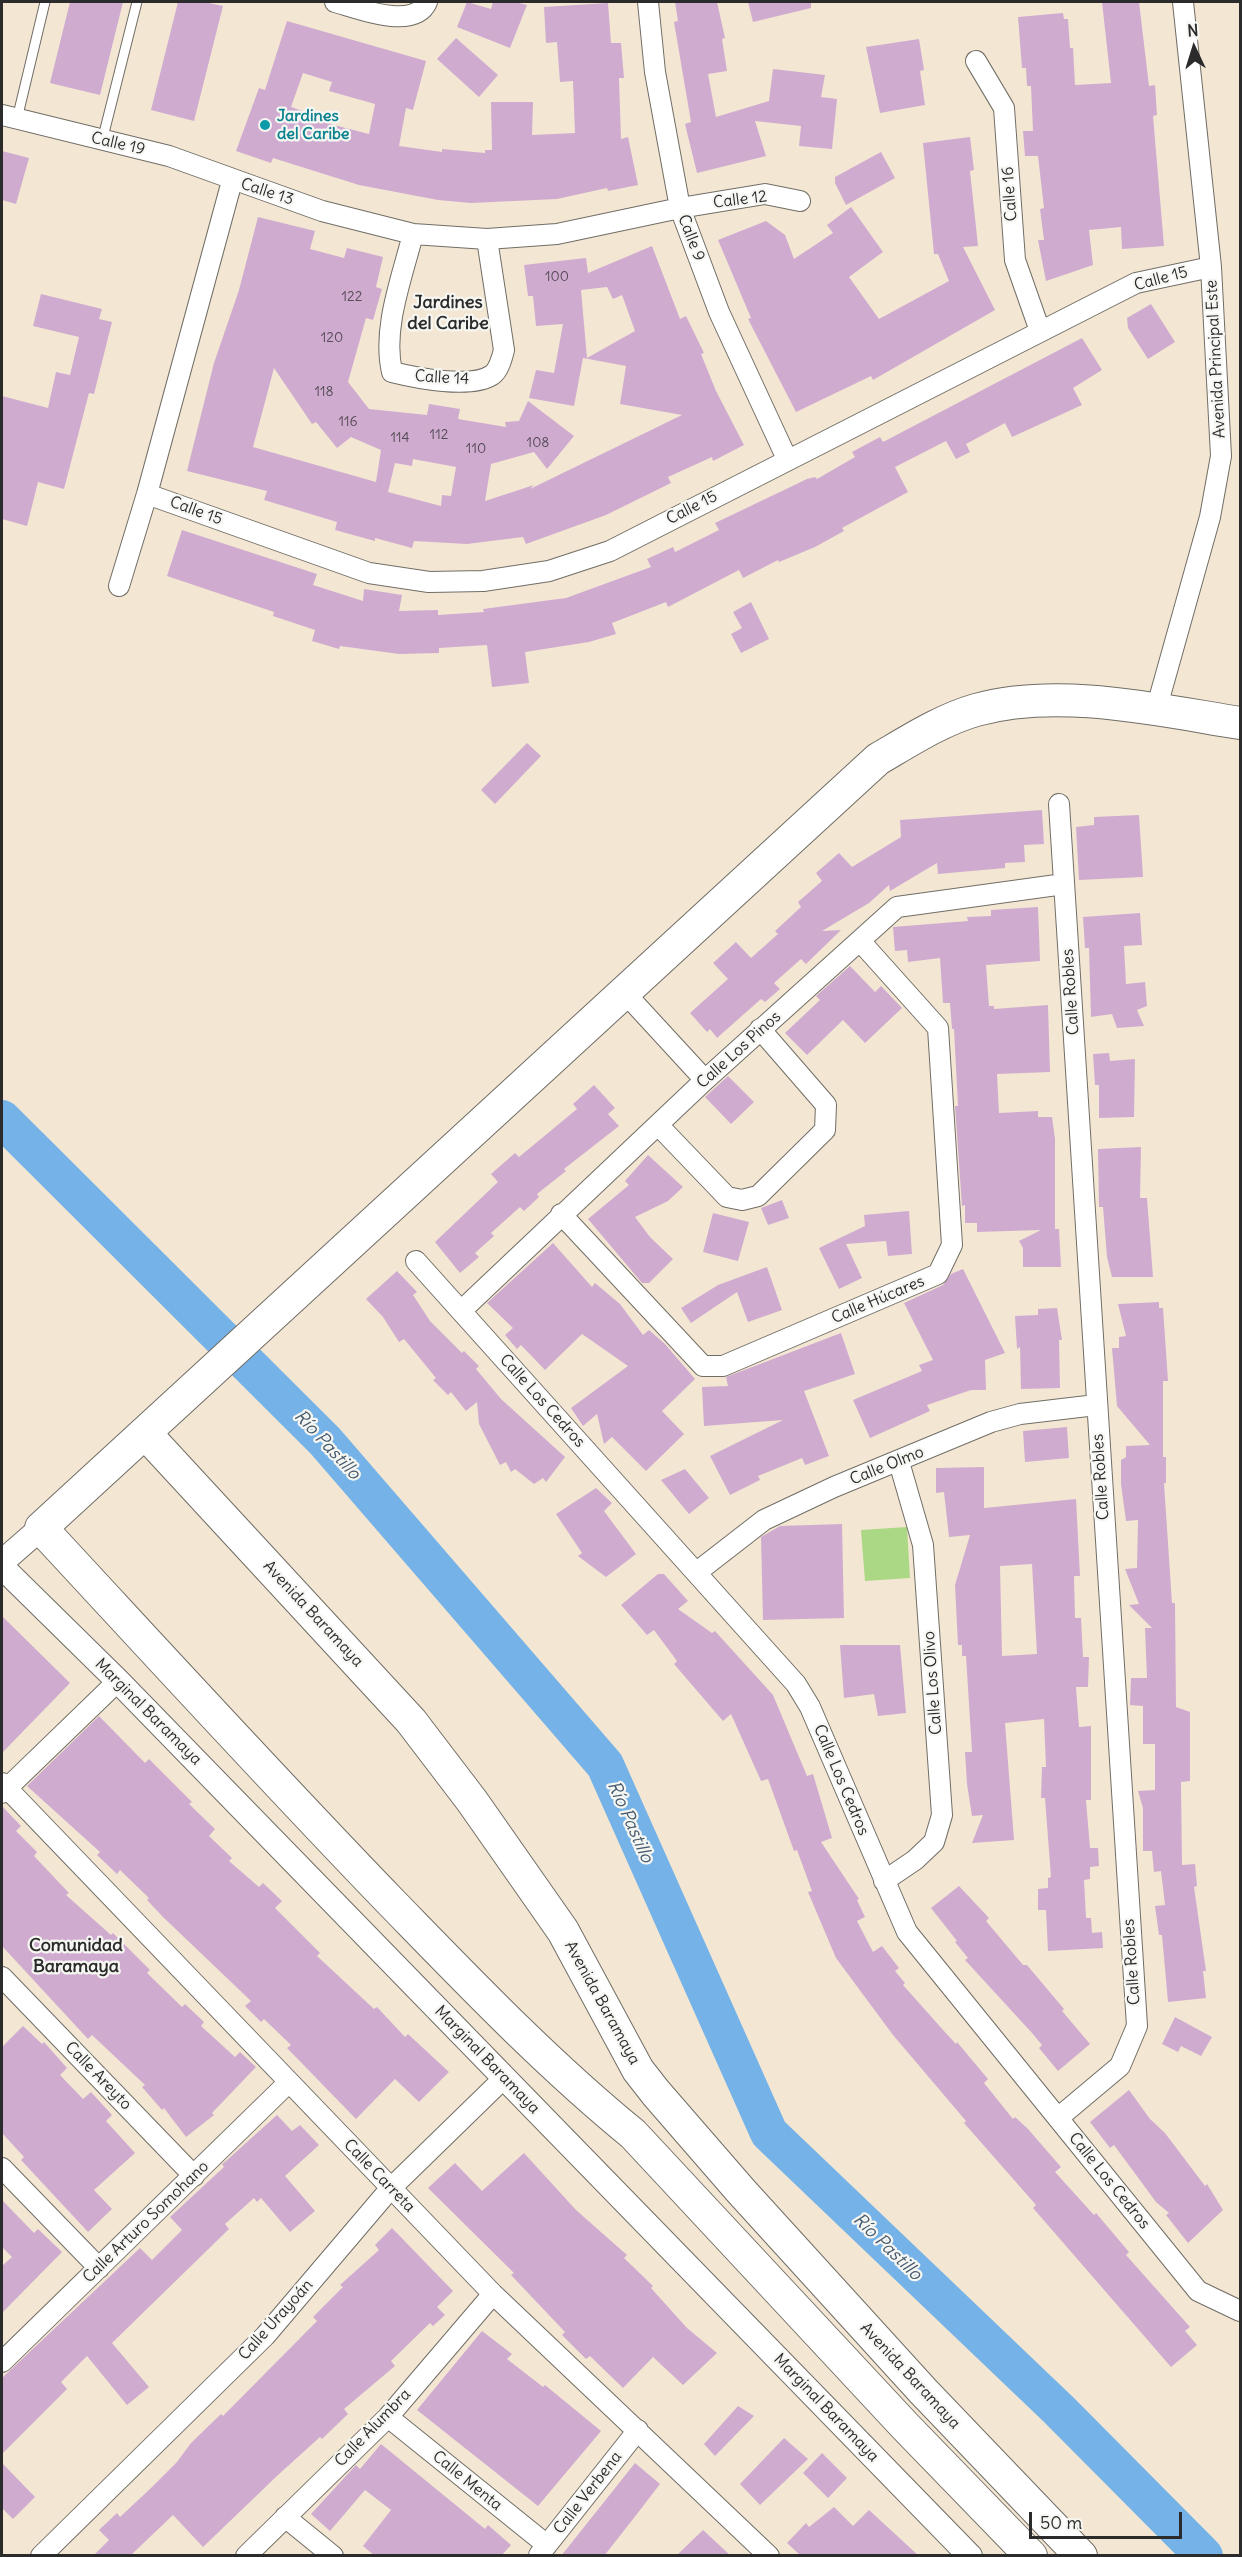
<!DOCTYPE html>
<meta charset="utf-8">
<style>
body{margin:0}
#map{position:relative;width:1242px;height:2557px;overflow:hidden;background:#f3e7d3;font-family:Delius,sans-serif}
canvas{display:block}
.frame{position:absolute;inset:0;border:3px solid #2b2b2b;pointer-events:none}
.north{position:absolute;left:1164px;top:18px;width:60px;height:60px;-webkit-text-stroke:4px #f6f6f2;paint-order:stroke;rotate:356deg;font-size:16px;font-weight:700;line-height:24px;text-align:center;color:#2b2b2b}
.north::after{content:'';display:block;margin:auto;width:21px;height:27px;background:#2b2b2b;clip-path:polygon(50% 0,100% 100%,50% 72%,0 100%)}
.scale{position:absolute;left:1029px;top:2512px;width:153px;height:27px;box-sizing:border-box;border:3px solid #2b2b2b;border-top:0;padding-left:8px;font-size:18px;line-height:21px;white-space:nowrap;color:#2b2b2b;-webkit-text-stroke:4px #f6f6f2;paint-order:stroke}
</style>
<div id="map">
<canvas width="1242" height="2557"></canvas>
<div class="frame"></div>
<div class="north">N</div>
<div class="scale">50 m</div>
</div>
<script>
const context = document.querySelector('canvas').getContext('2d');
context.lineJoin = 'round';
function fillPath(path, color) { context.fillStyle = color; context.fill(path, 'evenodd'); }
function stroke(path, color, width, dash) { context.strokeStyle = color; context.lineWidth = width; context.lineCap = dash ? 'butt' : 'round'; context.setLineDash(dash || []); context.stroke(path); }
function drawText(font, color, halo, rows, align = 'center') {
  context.font = font + ' Delius,sans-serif'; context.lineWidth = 4.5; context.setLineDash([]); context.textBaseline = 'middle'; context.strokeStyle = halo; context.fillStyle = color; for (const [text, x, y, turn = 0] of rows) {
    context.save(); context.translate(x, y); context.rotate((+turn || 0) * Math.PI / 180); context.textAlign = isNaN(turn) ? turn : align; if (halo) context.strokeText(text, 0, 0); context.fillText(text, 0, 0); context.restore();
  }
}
fillPath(new Path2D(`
 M907,1527L910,1578L865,1581L861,1530Z`), '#abd885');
stroke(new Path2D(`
 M2,1119L325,1441L605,1765L769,2133L1059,2410L1204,2556`), '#75b2e7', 38);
fillPath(new Path2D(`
 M70,2H123L100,95L50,83Z
 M178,2H204L223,6L194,121L151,110Z
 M467,2L491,9L493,2H515L527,5L510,48L457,27Z
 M675,2H717L725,38L722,39L727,71L708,74L716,117L769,101L773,69L825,75L821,97L837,99L832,149L799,146L801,126L755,121L766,156L697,173L685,124L691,122L674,22L678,21Z
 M748,2H811V8L753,22Z
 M1102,2H1139L1149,86L1155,85L1157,115L1153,116L1164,246L1122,249L1121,227L1089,230L1093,265L1046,281L1038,240H1044L1040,209L1044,208L1038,156H1025L1023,131H1033L1031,86H1027L1026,68H1022L1018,17L1063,13L1064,19H1068L1070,48H1073L1075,85L1111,83Z
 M608,3L611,43H621L624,78H619L621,139L628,137L638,185L608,191L607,188L557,199L471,203L438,200L359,185L273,158L271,163L236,151L259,88L265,90L287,21L426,61L413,110L406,108L399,146L442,152V149L485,153V150H492L491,102H533L532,135L575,133L573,81L560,82L557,42L546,43L544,7ZM303,73L332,82L329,91L375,104L369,134L330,124L331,121L291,107Z
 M456,38L498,75L479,97L437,59Z
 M919,39L924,70L920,71L925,105L880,113L866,47Z
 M970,137L974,170L970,171L978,246L963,247L995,310L873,380L871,376L796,412L748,319L751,318L718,240L766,221L785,235L794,259L833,233L827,225L851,207L883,252L849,277L879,319L949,281L938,254H934L923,143Z
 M2,151L29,158L16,204L2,200Z
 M881,152L895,178L846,205L835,183V177Z
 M258,217L315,231L310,249L344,258L347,248L383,257L376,287L382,289L373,320L366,318L348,382L369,409L427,415L429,404L460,409L458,419L506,427L505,422L519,421L528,401L574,436L547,469L534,452L491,464L485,501L534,485L530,489L682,415L620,404L626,366L583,358L574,406L529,398L536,370L554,373L563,324L536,326L533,296H528L524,265L586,258L588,273L652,246L680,319L686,316L704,353L701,354L716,391L744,445L713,461L712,457L668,477L671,483L606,515L526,544L523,537L467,544L414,541L412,548L375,538V541L335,530L337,522L264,500L267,491L187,471L214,363L239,290ZM607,287L613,299L622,295L635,331L587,358L581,290ZM274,368L312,424L316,422L337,448L351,437L381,450L376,482L253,447ZM413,459L456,467L451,496L442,495L441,506L388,492L395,463L412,466Z
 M41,294L102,309L99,319L112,322L94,394L89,393L64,489L38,482L27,526L2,519V396L48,408L56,372L70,375L79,337L33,326Z
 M1151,304L1175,342L1148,359L1128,328L1127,318Z
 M1082,338L1102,370L1073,388L1082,405L1012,437L1005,423L966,444L970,452L956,459L946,441L895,467L908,492L842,528L844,531L815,547L779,562L778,560L743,578L739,570L668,607L666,602L612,623L616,634L589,642L525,652L529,683L492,687L487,645L439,648V653L399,654L340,646L339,649L312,641L315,630L273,616L274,612L167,576L182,530L317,574L313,585L363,601L364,589L402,595L399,611L438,610V615L484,612L483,609L566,598L651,567L647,559L673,547L675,552L719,530L715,523L807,479L815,477L817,479L855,457L852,452L880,437L883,442Z
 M751,602L769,639L741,653L731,634L742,628L733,612Z
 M527,743L541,756L495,804L481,790Z
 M1042,810L1044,844L1024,845L1025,862L1005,863V868L938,874L937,863L890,891L889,885L869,903L822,931L841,930L806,964L801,959L774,983L780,989L765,1002L761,999L717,1038L710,1029L707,1032L690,1013L728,979L713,963L736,942L751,958L778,934L775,931L801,907L798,902L822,881L816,873L839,853L852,867L901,837L900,820Z
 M1139,815L1143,877L1079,880L1076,827L1094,825V817Z
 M1038,907L1040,961L986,965L989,1006H994V1009L1048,1005L1050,1072L997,1074L999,1113L1038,1111V1117H1052L1055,1139V1229H1059L1061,1267H1023V1248L1019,1241L1041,1230L977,1232V1223H965V1205L962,1206L955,1106H958L954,1029H952L950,1003H943L940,958L908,962L907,950L895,951L893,927L968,921L967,917L991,916V910Z
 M1140,913L1142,945L1124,946L1126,984L1145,982L1147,1006L1137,1010L1144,1026L1117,1028L1112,1014L1091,1017L1089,948H1085L1083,917Z
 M850,966L875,992L881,986L902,1008L865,1043L843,1020L807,1055L785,1033L820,1000L816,996Z
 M1109,1053L1110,1061L1135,1059L1134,1117L1099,1118V1085H1095L1093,1054Z
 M728,1076L754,1102L731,1124L705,1097Z
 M594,1085L615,1108L608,1114L619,1126L564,1169L566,1171L537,1194L539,1197L524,1211L520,1207L491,1233L494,1236L475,1253L479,1257L460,1273L435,1242L498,1182L491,1174L515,1153L519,1157L577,1109L573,1104Z
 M1141,1147L1140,1198H1147L1153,1277H1112L1107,1257L1103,1207H1099L1098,1149Z
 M648,1155L683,1187L668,1201L635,1217L650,1237L673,1259L649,1283H642L588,1219L629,1185L625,1181Z
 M782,1200L789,1218L768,1225L761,1208Z
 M909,1211L912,1254L888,1256L886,1241L846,1244L862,1278L839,1289L819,1248L865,1226L864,1215Z
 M713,1213L749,1222L738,1261L703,1252Z
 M553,1243L592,1287L595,1283L620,1304L643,1335L649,1330L665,1344L695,1379L662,1411L684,1434L646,1471L612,1437L604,1444L597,1414L583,1426L571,1408L628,1366L582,1334L545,1370L521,1345L517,1349L505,1335L513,1328L487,1303Z
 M767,1267L782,1310L748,1322L737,1292L691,1323L681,1308L718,1285Z
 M963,1269L1005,1353L985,1360L986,1390H971L927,1405L930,1411L870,1438L853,1400L922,1371L919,1365L933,1360L904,1303L943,1285L951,1274Z
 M397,1271L417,1292L413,1295L430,1321L462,1353L464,1351L479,1366L476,1369L501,1399L565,1457L546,1482L543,1478L534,1484L515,1469L511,1472L506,1462L500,1465L479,1424L477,1402L466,1411L451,1392L448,1395L433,1380L436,1378L404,1339L399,1342L383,1317L366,1299Z
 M1159,1302V1308H1163L1168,1381H1163V1457H1166V1483H1164L1172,1603H1175L1176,1707L1190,1712V1781L1181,1782L1182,1865L1195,1864L1197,1886L1194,1887L1206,1971H1203L1206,1998L1168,2002L1162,1935H1159L1155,1906L1165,1905L1161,1871L1154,1872L1152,1851H1143V1808L1138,1791L1155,1790V1744H1143V1706L1130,1705L1131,1678H1147L1145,1628H1152L1129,1605L1139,1604L1125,1569L1137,1568L1138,1520L1126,1521L1121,1484V1460L1126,1457V1446L1150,1445L1117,1406L1112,1348H1119V1337L1126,1336L1118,1304Z
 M1057,1308L1062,1340H1059L1060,1388L1021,1389L1020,1347L1017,1349L1015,1316L1038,1315V1309Z
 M841,1333L855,1374L804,1391L829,1456L805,1465L802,1458L758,1476L760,1480L730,1495L710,1456L783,1420L704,1426L702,1387L728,1386L726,1377Z
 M1067,1427L1069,1458L1025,1462L1023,1431Z
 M984,1467V1508L1076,1499L1080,1576H1074L1075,1618H1081L1083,1657H1089L1088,1687H1076L1079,1727L1091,1726V1800H1086L1090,1848H1098L1099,1866L1090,1867V1879L1084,1880L1086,1918H1091L1092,1933L1102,1932L1103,1948L1048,1951L1046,1910H1038V1889L1048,1888V1878L1051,1877L1045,1798H1041L1042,1767H1046L1044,1719L1005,1723L1014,1840L972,1843L983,1815L972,1816L967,1784L965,1752H972L966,1656H962V1645H958L955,1585L970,1535L949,1537L944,1492L936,1493V1468ZM1032,1564L1037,1654L1002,1656L1000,1566Z
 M685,1469L709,1498L689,1514L661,1480Z
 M596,1488L612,1503L604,1511L636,1554L606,1577L578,1556L582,1553L556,1514Z
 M842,1524L844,1618L763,1620L761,1537L780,1526Z
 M658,1574H664L688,1601L678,1609L712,1633L715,1631L773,1695L807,1776L813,1774L832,1838L821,1842L859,1899L857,1900L865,1917L857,1921L873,1952L882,1946L899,1968L895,1971L905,1983L903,1985L944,2031L956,2044L957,2042L988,2079L984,2083L1013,2119L1015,2117L1028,2129L1061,2167L1055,2172L1094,2215L1096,2213L1129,2252L1126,2255L1190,2327L1185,2331L1197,2345L1171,2367L1033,2208L1036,2205L964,2123L966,2121L893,2035L836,1958L808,1892L812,1891L797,1850L794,1851L768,1779L761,1781L731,1714L723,1721L674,1664L677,1661L654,1630L647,1635L621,1605Z
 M2,1616L70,1683L2,1753Z
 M840,1645H900L906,1713L878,1716L874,1694L844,1698Z
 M99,1716L145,1763L149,1759L192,1802L189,1804L215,1829L209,1836L232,1858L229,1861L259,1887L263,1883L282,1901L275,1908L320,1953L317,1956L374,2009L377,2007L405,2037L408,2034L449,2072L419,2102L395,2079L356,2119L287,2048L291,2045L264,2019L261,2022L245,2006L251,2001L163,1917L147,1900L149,1898L120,1870L117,1874L97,1855L100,1852L27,1786Z
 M2,1806L21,1826L16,1831L37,1852L34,1856L69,1893L66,1895L111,1935L113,1933L150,1970L147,1973L182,2007L185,2004L204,2022L201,2026L235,2057L240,2052L256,2067L212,2113L214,2115L186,2137L164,2108L162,2110L142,2087L145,2085L92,2035L88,2039L2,1946Z
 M959,1886L989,1918L986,1921L1023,1965H1027L1064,2009L1062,2011L1090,2044L1058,2071L1039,2048L1042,2045L1032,2033L965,1960L968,1958L955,1942L957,1941L931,1908Z
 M1175,2017L1212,2037L1201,2056L1181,2046L1178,2052L1162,2044Z
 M23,2026L42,2044L44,2042L67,2068L60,2075L83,2099L91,2092L112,2115L106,2121L135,2153L94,2190L112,2209L88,2232L21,2160L24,2157L2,2133V2047Z
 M1129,2090L1150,2119L1165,2133L1205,2186L1207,2184L1223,2210L1188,2243L1166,2215L1169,2213L1156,2202L1114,2145L1110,2148L1090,2122Z
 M277,2115L292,2131L300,2125L319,2145L285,2176L315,2211L290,2232L261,2198L257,2202L254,2198L225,2224L229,2229L112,2343L149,2387L127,2405L87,2356L61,2382L67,2389L2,2454V2378L140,2248L152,2260L182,2230L170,2217L224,2167L222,2164L226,2161Z
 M524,2153L576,2210L627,2255L624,2258L653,2286L651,2288L687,2328L717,2353L683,2385L653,2357L623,2388L590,2356L586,2359L562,2335L565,2332L511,2275L514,2273L428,2188L455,2163L482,2191Z
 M2,2200L34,2233L38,2229L62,2252L2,2313V2266L12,2257L2,2247Z
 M392,2228L453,2291L437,2307L445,2315L433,2326L430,2323L391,2361L395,2366L344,2409L348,2414L322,2439L320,2437L278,2475L203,2547L173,2515L130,2556H93L109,2540L99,2530L117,2513L120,2517L151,2488L177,2462L191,2443L221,2414L223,2416L317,2321L313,2317L343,2287L340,2285L379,2250L375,2245Z
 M482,2331L512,2354L507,2359L543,2387L545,2385L601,2431L538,2506L417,2410Z
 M738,2406L754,2416L715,2456L704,2444Z
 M784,2438L808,2459L760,2505L740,2484Z
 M381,2444L485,2529L488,2525L511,2545L501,2556H375L363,2546L391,2510L365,2490L330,2531L311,2514L356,2465L360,2469Z
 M822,2453L847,2478L828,2498L803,2473Z
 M2,2463L35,2497L13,2519L2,2508Z
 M635,2463L660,2484L637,2514L604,2556H561Z
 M834,2507L853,2526L869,2510L919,2556H801L787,2543L806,2523L809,2527Z
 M703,2530L731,2556H676Z`), '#d0abd0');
const service = new Path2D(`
 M17,119L45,2
 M102,141L137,2`);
const minor = new Path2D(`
 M335,2C357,8 414,31 427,2
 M648,2L655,72L680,208L719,312L787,459
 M976,61L1004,108L1015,260L1040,331
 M2,115L169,156L322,211L413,234L487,239L557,234L680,208L765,194L800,201
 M413,234C402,278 382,328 392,372C416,378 471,389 492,375C499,370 502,358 504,350L487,239
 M147,494L369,573L429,582L483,581L549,571L610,551L1136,283L1211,267
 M119,586L147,494L232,181
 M1156,710L1210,517L1221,456L1211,267L1183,2
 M624,992L705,1080
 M658,1125L727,1197L742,1200L758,1196L825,1130L826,1105L760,1029
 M561,1214L703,1366H723L938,1274L952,1245L938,1028L860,941
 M416,1261L796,1684L810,1707L907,1932L1198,2291L1240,2311
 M461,1311L705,1080L897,907L1064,884
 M697,1572L764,1520L834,1487L991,1422L1020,1414L1096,1405
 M2,1783L493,2294L769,2556
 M2,1793L118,1681
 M884,1881L915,1860L934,1842L942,1815L923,1545L899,1462
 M2,1977L194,2176
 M1058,2118L1120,2066L1137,2026L1059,804
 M2,2168L99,2268
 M2,2362L289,2082
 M388,2417L547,2545
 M285,2517L333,2556
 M539,2555L638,2430
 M41,2556L265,2336L390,2189L504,2078
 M246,2556L388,2417L493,2294`);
const tertiary = new Path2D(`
 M2,1562L41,1528
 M2,1567L118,1681L970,2556`);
const trunk = new Path2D(`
 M145,1433L411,1721L472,1801L563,1931L638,2070L656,2093L741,2191L923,2391L1081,2556
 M1031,2556L905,2426L633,2134C546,2063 469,1982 391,1902C272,1779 157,1653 41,1528L878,759C909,741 941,720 976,710C1058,687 1158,710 1240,723`);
stroke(service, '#716d66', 11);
stroke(minor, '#716d66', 22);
stroke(tertiary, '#716d66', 26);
stroke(trunk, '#716d66', 34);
stroke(service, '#fff', 9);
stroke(minor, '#fff', 20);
stroke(tertiary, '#fff', 24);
stroke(trunk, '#fff', 32);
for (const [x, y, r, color] of [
 [265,125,6,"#0f9aa8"]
]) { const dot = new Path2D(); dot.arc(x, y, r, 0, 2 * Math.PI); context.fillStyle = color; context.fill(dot); stroke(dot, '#f6f6f2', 2); }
drawText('14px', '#544b54', null, [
 ["100",557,277],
 ["122",352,297],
 ["120",332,338],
 ["118",324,392],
 ["116",348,422],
 ["112",439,435],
 ["114",400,438],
 ["108",538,443],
 ["110",476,449]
]);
drawText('bold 16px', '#0d838f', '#f6f6f2', [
 ["Jardines",277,116],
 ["del Caribe",277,134]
], 'left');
drawText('16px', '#2b2b2b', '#f6f6f2', [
 ["Calle 19",118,144,13],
 ["Calle 13",267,192,18],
 ["Calle 16",1010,194,-94],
 ["Calle 12",740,200,-7],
 ["Calle 9",691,238,69],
 ["Calle 15",1161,279,-15],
 ["Avenida Principal Este",1216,359,-93],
 ["Calle 14",442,378,3],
 ["Calle 15",692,508,-27],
 ["Calle 15",196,511,20],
 ["Calle Robles",1071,992,-94],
 ["Calle Los Pinos",739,1050,-42],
 ["Calle Húcares",878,1300,-23],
 ["Calle Los Cedros",542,1401,48],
 ["Calle Olmo",887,1466,-22],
 ["Calle Robles",1101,1477,-94],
 ["Avenida Baramaya",313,1614,47],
 ["Calle Los Olivo",933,1683,-94],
 ["Marginal Baramaya",148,1712,45],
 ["Calle Los Cedros",841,1780,67],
 ["Calle Robles",1132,1962,-94],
 ["Avenida Baramaya",602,2003,61],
 ["Marginal Baramaya",487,2060,46],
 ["Calle Areyto",98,2076,46],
 ["Calle Carreta",379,2176,46],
 ["Calle Los Cedros",1109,2181,51],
 ["Calle Arturo Somohano",146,2222,-44],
 ["Calle Urayoán",276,2320,-48],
 ["Avenida Baramaya",910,2376,47],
 ["Marginal Baramaya",826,2408,46],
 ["Calle Alumbra",373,2428,-46],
 ["Calle Menta",467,2481,39],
 ["Calle Verbena",588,2493,-52]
]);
drawText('bold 18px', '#2b2b2b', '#f6f6f2', [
 ["Jardines",448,303],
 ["del Caribe",448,324],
 ["Comunidad",76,1946],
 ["Baramaya",76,1967]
]);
drawText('italic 18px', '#455a6d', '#f6f6f2', [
 ["Río Pastillo",327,1445,47],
 ["Río Pastillo",630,1822,66],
 ["Río Pastillo",887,2247,44]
]);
</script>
